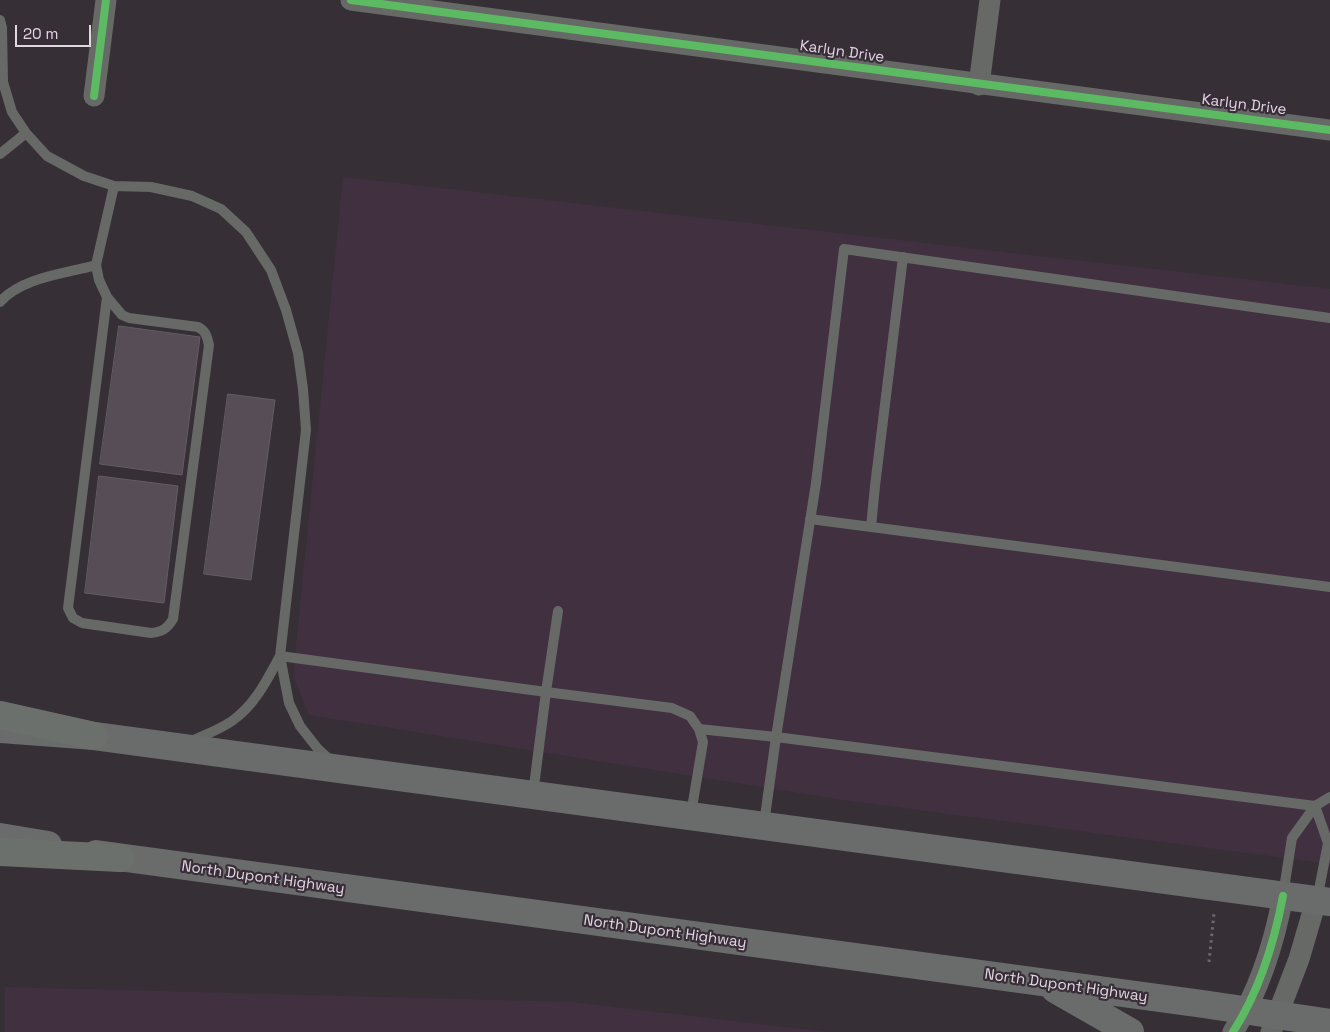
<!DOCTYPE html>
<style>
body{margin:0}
#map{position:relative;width:1330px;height:1032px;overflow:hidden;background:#363036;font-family:"Space Grotesk",sans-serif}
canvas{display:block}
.scale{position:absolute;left:15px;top:25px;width:76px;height:22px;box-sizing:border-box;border:2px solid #e0d8e0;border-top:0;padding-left:6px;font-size:15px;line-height:18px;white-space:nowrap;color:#e0d8e0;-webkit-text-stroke:4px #392d39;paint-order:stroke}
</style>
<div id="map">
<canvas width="1330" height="1032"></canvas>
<div class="scale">20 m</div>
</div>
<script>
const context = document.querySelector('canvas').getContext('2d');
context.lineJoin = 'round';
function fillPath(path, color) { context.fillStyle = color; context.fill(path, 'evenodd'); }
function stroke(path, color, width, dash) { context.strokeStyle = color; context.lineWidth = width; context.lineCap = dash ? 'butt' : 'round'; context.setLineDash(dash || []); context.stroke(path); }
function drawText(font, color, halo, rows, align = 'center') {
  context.font = font + ' "Space Grotesk",sans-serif'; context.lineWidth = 4.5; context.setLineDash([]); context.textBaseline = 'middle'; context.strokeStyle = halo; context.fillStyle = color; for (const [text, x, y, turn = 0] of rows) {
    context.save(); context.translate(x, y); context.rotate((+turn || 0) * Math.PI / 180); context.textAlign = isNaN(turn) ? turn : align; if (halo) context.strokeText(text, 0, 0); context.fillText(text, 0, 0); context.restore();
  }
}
fillPath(new Path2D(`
 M343,177L1330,289V864L843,800L309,715L293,676Z
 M5,987L572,1002L828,1032H5Z`), '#403040');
const building = new Path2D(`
 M119,326L200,337L182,475L100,464Z
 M228,394L275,400L251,580L204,574Z
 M99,476L178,486L164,603L85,593Z`);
fillPath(building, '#564d56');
stroke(building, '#635d63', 1);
stroke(new Path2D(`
 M1209,962L1214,913`), '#696969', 3, [2.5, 4]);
stroke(new Path2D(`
 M0,20L2,28L3,82L12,112L26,133L47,156L84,176L114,186L151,187L192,196L221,209L246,232L271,270L286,310L298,353L303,389L306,430L280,656L289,703L300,726L318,749L331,761
 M0,154L26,133
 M107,297L68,608L73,618L82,623L151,633C162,632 167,629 173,619L209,345C207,337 206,331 198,327L129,318L122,315L107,297L99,280L96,265L114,186
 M0,302C22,277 65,274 96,265
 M810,519L1330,587
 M871,527L875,486L903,257
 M558,611L546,692L672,708L690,716L699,729L703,742L691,814
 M280,656L546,692L533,794
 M699,729L776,737L764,824
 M190,742C204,735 219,730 232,721C255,705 267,680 280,656
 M1315,806L776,737L816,483L844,249L1330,318
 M1315,806L1328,843L1317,900
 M1283,895L1292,838L1315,806L1330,797`), '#666966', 10);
stroke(new Path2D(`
 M351,0L1330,130
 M979,85L990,0
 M94,96L106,0
 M1233,1032C1260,990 1274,944 1283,896
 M1271,1032L1299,959L1316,901`), '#666966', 21);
stroke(new Path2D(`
 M0,729L94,736L1330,902
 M0,837L48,845
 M96,854L1203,1004L1330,1023
 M1055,989L1130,1032`), '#696c6a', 28);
stroke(new Path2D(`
 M0,715L94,736
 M0,852L120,858`), '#6c706d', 28);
stroke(new Path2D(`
 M351,0L1330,130
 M94,96L106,0
 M1233,1032C1260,990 1274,944 1283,896`), '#5cba63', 8);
drawText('15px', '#e0d8e0', '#392d39', [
 ["Karlyn Drive",842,52,8],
 ["Karlyn Drive",1244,105,7],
 ["North Dupont Highway",263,878,8],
 ["North Dupont Highway",665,932,8],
 ["North Dupont Highway",1066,986,8]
]);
</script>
